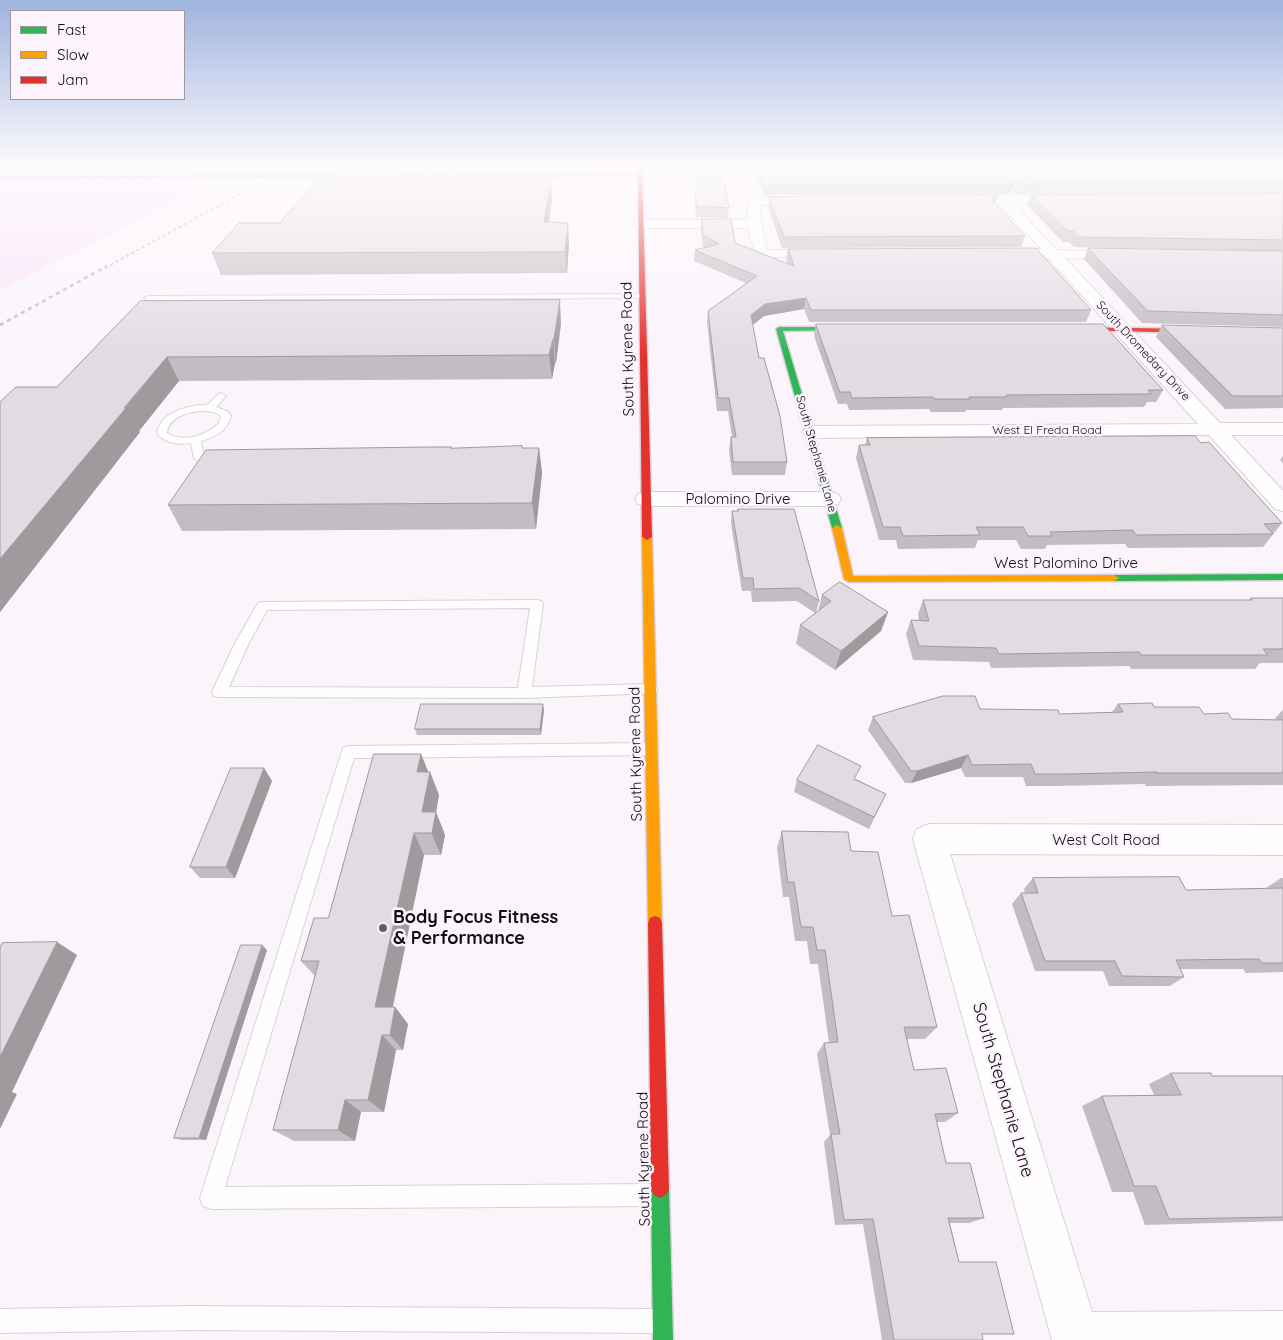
<!DOCTYPE html>
<style>
body{margin:0}
#map{position:relative;width:1283px;height:1340px;overflow:hidden;background:#fbf5fb;font-family:Quicksand,sans-serif}
canvas{display:block}
.legend{position:absolute;left:10px;top:10px;width:175px;height:90px;box-sizing:border-box;background:#fdf3fd;border:1px solid #9f979f;margin:0;padding:6px 9px;list-style:none;font-size:15px;color:#110c11}
.legend li{display:flex;align-items:center;gap:10px;height:25px}
.legend b{width:25px;border:1px solid #9f979f}
</style>
<div id="map">
<canvas width="1283" height="1340"></canvas>
<ul class="legend">
<li><b style="height:6px;background:#30b455"></b>Fast</li>
<li><b style="height:6px;background:#ff9f0a"></b>Slow</li>
<li><b style="height:6px;background:#e5322d"></b>Jam</li>
</ul>
</div>
<script>
const context = document.querySelector('canvas').getContext('2d');
context.lineJoin = 'round';
function fillPath(path, color) { context.fillStyle = color; context.fill(path, 'evenodd'); }
function stroke(path, color, width, dash) { context.strokeStyle = color; context.lineWidth = width; context.lineCap = dash ? 'butt' : 'round'; context.setLineDash(dash || []); context.stroke(path); }
function drawText(font, color, halo, rows, align = 'center') {
  context.font = font + ' Quicksand,sans-serif'; context.lineWidth = 5; context.setLineDash([]); context.textBaseline = 'middle'; context.strokeStyle = halo; context.fillStyle = color; for (const [text, x, y, turn = 0] of rows) {
    context.save(); context.translate(x, y); context.rotate((+turn || 0) * Math.PI / 180); context.textAlign = isNaN(turn) ? turn : align; if (halo) context.strokeText(text, 0, 0); context.fillText(text, 0, 0); context.restore();
  }
}
fillPath(new Path2D(`
 M945,168H1283V169L946,170Z
 M0,180H214L0,290Z`), '#fae4f9');
const lane = new Path2D(`
 M59,168H65L48,178L43,177Z
 M642,294L646,296L645,298L148,300L144,298L148,296Z
 M221,393L226,396L216,407L227,411L231,415C228,431 215,437 201,441L204,459L203,461L199,462L194,459L191,443C179,445 166,443 157,434C159,414 181,408 199,405C201,405 204,406 206,405C212,403 215,395 221,393ZM203,411L214,412L221,416L219,423C205,436 184,443 167,433C168,417 190,411 203,411Z
 M537,600L541,601L543,604L532,687L650,684L655,685L657,689L655,693L524,698L219,697L214,696L212,692L235,643L258,603L263,602ZM530,608L518,688L229,687L249,643L267,610Z
 M651,743L656,745L658,749L656,753L651,755L354,758L225,1187L657,1184L665,1187L668,1195L665,1203L657,1206L211,1209L203,1206L200,1198L343,748L348,746Z
 M192,1306L657,1309L665,1313L669,1321L665,1329L657,1333L192,1330L0,1333V1309Z`);
const street = new Path2D(`
 M960,195L1071,196L1073,199L1067,203H1013L1056,250L1127,252L1129,255L1127,258L1122,259L1065,258L1220,423H1283V435H1231L1283,491V511L1275,509L1209,435L812,438L805,436L802,432L805,428L812,426L1198,424L1048,258L998,256L996,253L998,250L1003,249H1041L999,203L956,202L954,199Z
 M754,197L812,198L813,201L812,204L807,205H760L761,224L767,250H825L830,251L832,254L830,257H756L748,228H641L634,224L641,220H747L748,201Z
 M646,492H830L838,494L841,499L838,504L830,506H646L638,504L635,499L638,494Z
 M929,824L1283,825V855L950,854L1092,1312L1283,1311V1340H1052L913,839L917,829Z`);
const fast = new Path2D(`
 M333,175L331,177L0,178V176Z
 M852,327L855,329L854,330L783,331L842,528L837,531L832,528L776,329L779,327Z
 M1283,574V580L1114,581L1109,578L1114,575Z
 M660,1180L666,1183L669,1189L673,1340H653L651,1189L654,1183Z`);
const slow = new Path2D(`
 M640,174L642,176L331,177L329,176L331,175Z
 M837,525L842,528L853,576L1114,575L1119,578L1114,581L849,582L844,579L832,528Z
 M647,534L652,537L662,923L660,928L655,930L650,928L648,923L642,537Z`);
const jam = new Path2D(`
 M638,168H642L652,537L647,540L642,537Z
 M1070,327L1197,329L1200,331L1197,333L1068,330L1067,329Z
 M655,916L660,918L662,923L669,1189L666,1195L660,1198L654,1195L651,1189L648,923L650,918Z`);
stroke(lane, '#d8d2d8', 2);
stroke(street, '#d8d2d8', 2);
stroke(fast, '#d8d2d8', 3);
stroke(slow, '#d8d2d8', 3);
stroke(jam, '#d8d2d8', 3);
fillPath(lane, '#fefefe');
fillPath(street, '#fefefe');
fillPath(fast, '#30b455');
fillPath(slow, '#ff9f0a');
fillPath(jam, '#e5322d');
stroke(new Path2D(`
 M105,268L287,168`), '#bdbcbd', 2, [3, 3]);
stroke(new Path2D(`
 M0,325L107,266`), '#bdbcbd', 2.5, [4, 4]);
fillPath(new Path2D(`
 M746,168H900L902,170L1283,169V193L1016,194L1012,189L1007,194L764,195L756,176L757,170Z
 M551,179L552,199L549,222L569,244L567,273L221,275L212,253L280,223Z
 M695,194L729,208L728,218L696,217L695,204Z
 M1283,194V251L1074,247L1069,242H1063L1027,205L1031,195Z
 M769,197L995,203L1025,236L1021,247L782,248L768,207Z
 M702,219L735,243L788,264L786,260L788,249L1091,310L1086,322H809L804,309L764,316L753,325L759,358L787,462L785,475H732L729,450L731,437H732L728,411H717L707,323L708,311L746,283L694,261L695,250L706,248L703,246L701,230Z
 M1088,248L1283,251V327L1142,323L1084,259Z
 M140,301L561,323L556,363H555L552,379L179,381L139,431L140,432L0,612V402L57,387Z
 M816,324L1163,390L1156,402H1147L1144,407L1003,408L1002,410H966L965,412H931L929,409L849,410L847,404H838L814,336Z
 M1162,325L1283,328V408L1225,409L1156,337Z
 M867,438L1201,443L1282,523L1263,547L1128,548L1125,544L1047,545L1045,549H1021L1016,540H978L975,548L898,549L896,540H879L856,458L859,445H865Z
 M452,447V448H539L542,473L536,529L182,531L168,505Z
 M1283,456V463L1280,460Z
 M738,509L819,601L816,613L818,611L822,595L888,612L881,631L835,670L796,644L800,625L815,613L797,601L752,602L751,591H742L731,524L732,511H738Z
 M1251,598H1283V663H1260L1255,669H1131L1129,666L991,668L989,662L913,660L906,634L911,620L919,621L918,614L923,600H1249Z
 M1118,704L1154,707L1204,714L1232,719L1276,720L1275,718L1283,710V785L1146,786L1145,784L1057,786H1026L1023,777H965L961,768L911,783H905L868,730L873,717L980,709L1059,714L1112,712Z
 M544,710L541,735H417L415,729Z
 M421,754L428,772H430L439,795L436,812L445,835L441,855H424L393,1007H395L408,1024L403,1050H396L384,1112H361L355,1141H294L273,1130L315,976L301,961L328,918Z
 M264,768L272,781L235,878H200L190,867Z
 M856,779L886,794L869,829L794,792L797,780Z
 M782,831L851,851L892,916L937,1027L925,1039H907L914,1070L958,1113L945,1122H937L946,1163L984,1218L969,1223H950L959,1262L983,1340H882L863,1224L835,1225L824,1142L830,1135L817,1054L824,1043H829L818,964H810L807,941H795L789,897H783L777,848Z
 M1033,878L1186,890L1266,888L1281,878H1283V972L1246,973L1243,969H1181L1184,977L1170,986H1109L1103,971H1035L1012,904L1021,893H1025L1024,889Z
 M267,950L206,1140H181L174,1138Z
 M1171,1073L1212,1076H1283V1221L1145,1225L1133,1192H1112L1082,1106L1102,1096L1154,1095L1149,1084Z`), '#c2bdc2');
fillPath(new Path2D(`
 M551,179L552,199L546,243L544,222Z
 M1015,179L1012,189L1007,194L1010,184Z
 M998,195L994,205L992,200Z
 M568,223L569,244L567,273L565,252Z
 M806,298L804,309L764,316L750,327L751,315L765,304Z
 M560,300L561,323L556,363L554,339Z
 M553,339L555,363L552,379L549,355Z
 M167,357L179,381L139,431L140,432L0,612V559Z
 M539,448L542,473L536,529L532,503Z
 M888,612L881,631L835,670L841,651Z
 M543,704L544,710L541,735L540,729Z
 M421,754L430,776V772L439,795L436,812L445,835L441,855L422,812L417,772Z
 M968,755L961,768L911,783L917,771Z
 M264,768L272,781L235,878L226,867Z
 M414,833L424,855L389,1024L375,1007Z
 M57,942L77,955L12,1092L17,1094L0,1129V1057Z
 M262,945L267,950L206,1140L199,1138Z
 M395,1007L408,1024L403,1050L390,1035Z
 M382,1035L396,1050L384,1112L368,1100Z
 M345,1100L361,1112L355,1141L338,1130Z`), '#9e9a9e');
const building = new Path2D(`
 M758,168H900L902,170L1283,169V183L1020,184L1015,179L1010,184L765,185Z
 M722,172L729,208L697,206L695,194L699,176Z
 M551,179L544,222L568,223L565,252L212,253L239,223H280L317,180Z
 M1283,194V240L1078,237L1073,231H1067L1031,195Z
 M998,195L992,200L1025,236L784,237L769,197Z
 M702,219H731L735,243L794,266L788,249L1036,248L1091,310H811L806,298L765,304L751,315L759,358H764L780,416L787,462H733L731,437H736L729,398H718L708,311L757,276L695,250L719,244L703,235Z
 M1088,248L1283,251V315L1148,311Z
 M560,300L554,339H553L549,355L167,357L124,408H126L0,559V402L16,387H57L140,301Z
 M816,324H1103L1163,390H1148L1151,394L1006,395L1007,397H969L970,399H934L933,397L852,398L850,392H840Z
 M1162,325L1283,328V396H1233Z
 M1195,436L1201,443L1209,442L1282,523L1264,524L1273,534L1136,535L1133,530L1050,532L1052,536H1028L1023,527H976L980,535L903,536L900,527H883L859,445H870L867,438Z
 M522,446V448H539L532,503L168,505L206,450L429,447H452L451,448Z
 M738,509H794L819,601L799,588L754,589L753,578H743L732,511H738Z
 M840,582L888,612L841,651L800,625L831,601L822,595Z
 M1251,598H1283V649H1263L1268,655H1141L1139,652L999,654L996,648L919,646L911,620L929,621L923,600H1252Z
 M943,696H975L980,709L1058,710L1059,714L1123,712L1118,704L1152,703L1154,707H1199L1204,714L1228,713L1232,719L1283,720V773H1157V772L1066,774H1035L1031,764L972,765L968,755L917,771H911L873,717Z
 M421,704H543L540,729H415Z
 M818,745L861,766L854,779L886,794L874,817L797,780Z
 M374,754H421L417,772H430L422,812H436L432,833H414L375,1007H395L390,1035H382L368,1100H345L338,1130H273L319,961H301L314,918H328Z
 M231,768H264L226,867H190Z
 M782,831L848,832L851,851L878,852L892,916L909,915L937,1027H904L914,1070L946,1068L958,1113L935,1114L946,1163H970L984,1218H948L959,1262H996L1014,1334H982L983,1340H894L873,1219L844,1220L831,1134H840L824,1043L838,1042L825,950H817L813,927H801L794,882H788Z
 M1179,877L1186,890L1283,888V963H1262L1259,959L1176,960L1184,977L1122,976L1115,961H1045L1021,893H1038L1033,878Z
 M57,942L0,1057V948L2,943Z
 M241,945H262L199,1138H174Z
 M1171,1073H1211L1212,1076H1283V1217L1169,1219L1156,1186H1134L1102,1096L1181,1095Z`);
fillPath(building, '#e2dce2');
stroke(building, '#9e9a9e', 1);
const sky = context.createLinearGradient(0, 0, 0, 355);
sky.addColorStop(0, '#9fb4df');
sky.addColorStop(0.47, '#fdfafd');
sky.addColorStop(1, '#fdfafd00');
context.fillStyle = sky;
context.fillRect(0, 0, 1283, 355);
for (const [x, y, r, color] of [
 [383,928,5,"#635e63"]
]) { const dot = new Path2D(); dot.arc(x, y, r, 0, 2 * Math.PI); context.fillStyle = color; context.fill(dot); stroke(dot, '#fdf3fd', 2); }
drawText('12px', '#110c11', '#fdf3fd', [
 ["South Dromedary Drive",1143,351,47],
 ["West El Freda Road",1047,430],
 ["South Stephanie Lane",816,454,74]
]);
drawText('15px', '#110c11', '#fdf3fd', [
 ["South Kyrene Road",628,349,-91],
 ["Palomino Drive",738,499],
 ["West Palomino Drive",1066,563],
 ["South Kyrene Road",636,754,-91],
 ["West Colt Road",1106,840],
 ["South Kyrene Road",644,1159,-91]
]);
drawText('bold 18px', '#110c11', '#fdf3fd', [
 ["Body Focus Fitness",393,918],
 ["& Performance",393,939]
], 'left');
drawText('18px', '#110c11', '#fdf3fd', [
 ["South Stephanie Lane",1003,1090,74]
]);
</script>
